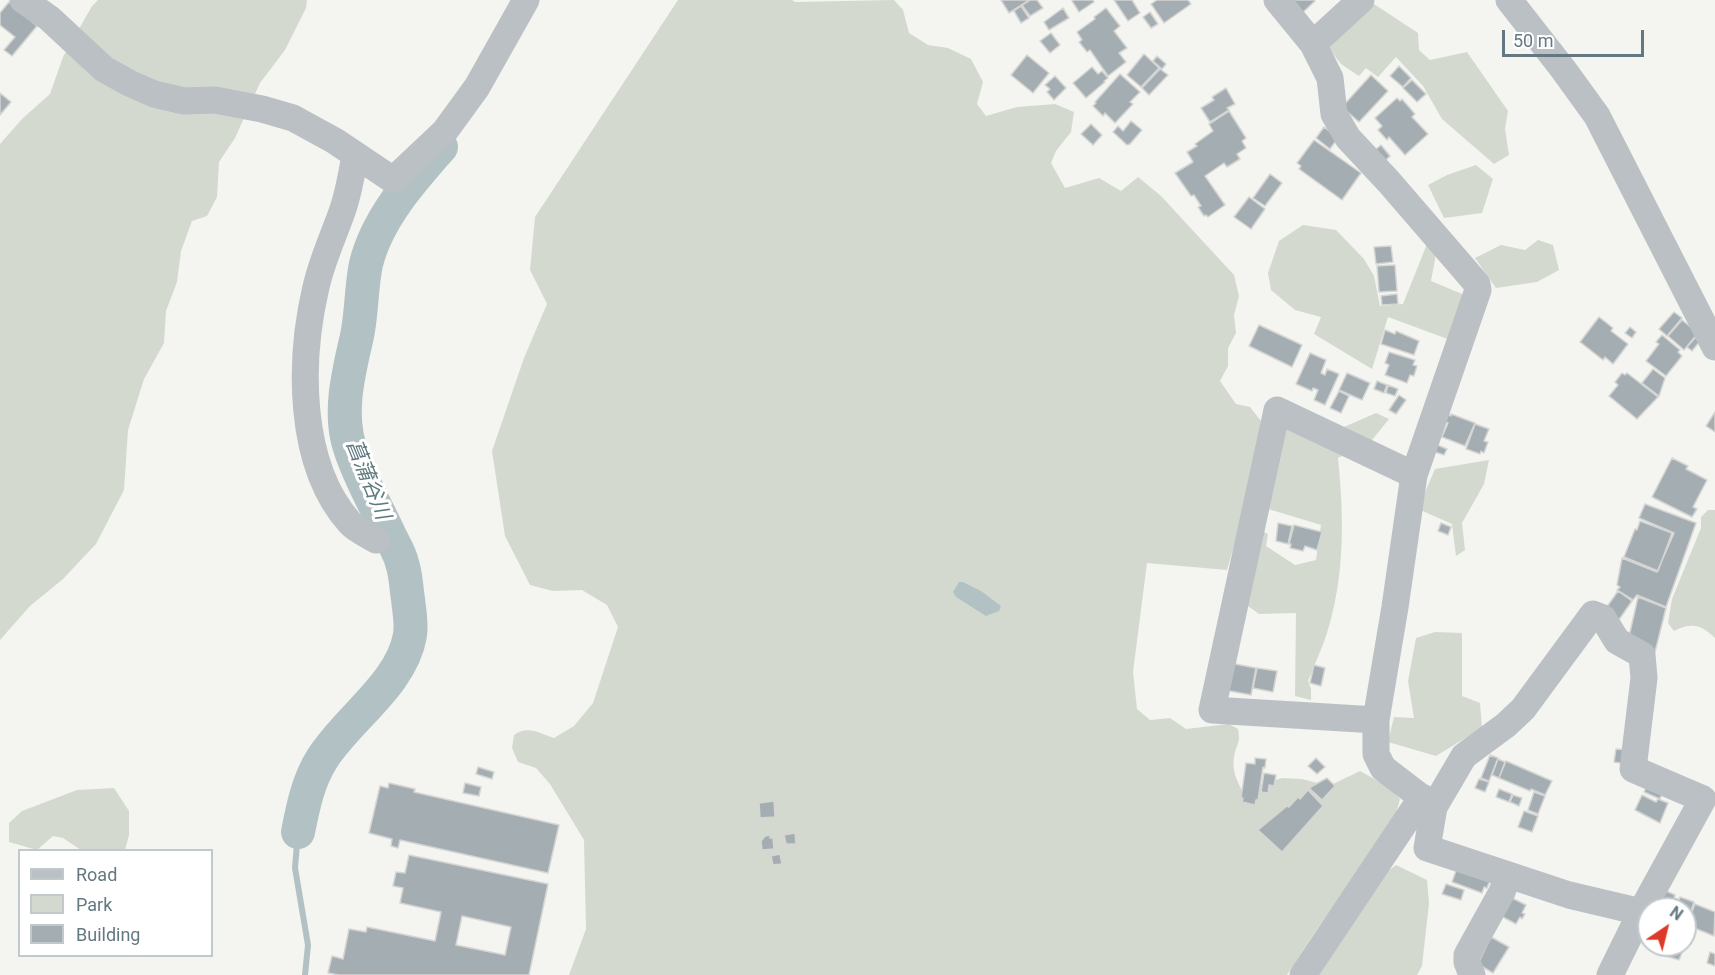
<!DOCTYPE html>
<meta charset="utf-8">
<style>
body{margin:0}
#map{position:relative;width:1715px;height:975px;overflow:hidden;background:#f4f4f0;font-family:Roboto,sans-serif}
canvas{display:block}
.legend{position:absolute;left:18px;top:849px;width:195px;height:108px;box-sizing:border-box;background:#fff;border:2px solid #c1c9cd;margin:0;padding:8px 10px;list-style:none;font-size:18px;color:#647881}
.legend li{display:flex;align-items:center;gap:12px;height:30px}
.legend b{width:30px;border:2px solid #c1c9cd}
.north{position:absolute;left:1637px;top:897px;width:60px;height:60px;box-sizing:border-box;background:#fff;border:2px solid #c1c9cd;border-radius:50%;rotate:35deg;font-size:16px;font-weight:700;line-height:24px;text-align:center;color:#647881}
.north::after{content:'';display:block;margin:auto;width:21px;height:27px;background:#dd3828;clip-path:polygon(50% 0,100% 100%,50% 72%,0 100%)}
.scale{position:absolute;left:1502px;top:30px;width:142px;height:27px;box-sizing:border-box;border:3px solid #647881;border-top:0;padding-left:8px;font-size:18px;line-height:21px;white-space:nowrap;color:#647881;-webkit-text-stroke:4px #fff;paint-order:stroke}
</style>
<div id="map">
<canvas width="1715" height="975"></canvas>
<ul class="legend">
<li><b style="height:8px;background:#bac0c3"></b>Road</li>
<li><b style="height:16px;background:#d4d9d0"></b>Park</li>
<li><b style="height:16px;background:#a4aeb2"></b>Building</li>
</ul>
<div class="north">N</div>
<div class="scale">50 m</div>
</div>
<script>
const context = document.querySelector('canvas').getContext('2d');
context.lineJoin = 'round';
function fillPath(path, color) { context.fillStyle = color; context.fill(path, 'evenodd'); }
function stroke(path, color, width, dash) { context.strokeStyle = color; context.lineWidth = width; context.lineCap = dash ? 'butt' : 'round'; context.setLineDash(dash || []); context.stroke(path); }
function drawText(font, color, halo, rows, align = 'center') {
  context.font = font + ' Roboto,"Noto Sans JP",sans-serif'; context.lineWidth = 6; context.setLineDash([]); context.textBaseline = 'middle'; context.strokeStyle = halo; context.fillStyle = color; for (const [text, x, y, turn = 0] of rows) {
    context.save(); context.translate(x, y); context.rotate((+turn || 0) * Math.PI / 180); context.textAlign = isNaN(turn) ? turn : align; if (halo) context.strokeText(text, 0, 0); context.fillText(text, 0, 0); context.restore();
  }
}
fillPath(new Path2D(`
 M98,0H307L306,8L285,50L260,83L235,138L219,162L217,197L207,216L192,221L181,251L177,282L166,311L164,343L144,379L128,430L124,490L96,544L63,579L30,606L0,640V144L22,119L50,94L63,57L92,6Z
 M678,0H792L795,2L894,0L903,10L909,33L928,45L948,48L971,59L983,82L977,104L986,116L1017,107L1055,104L1074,112L1071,132L1056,151L1051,163L1065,188L1099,178L1121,191L1138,177L1161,196L1234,275L1239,296L1234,315L1236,333L1228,348V366L1220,381L1236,404L1250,407L1261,421L1256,470L1227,570L1147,563L1133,672L1137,709L1150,720L1170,718L1186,729L1229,724L1238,729C1241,744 1236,744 1234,757C1232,769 1236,780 1242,790L1282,778L1302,779L1329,786L1360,771L1389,787L1400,799L1394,821L1317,929L1287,975H569L586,929L584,840L550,784L536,768L518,762L512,748L514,735C528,725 539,733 554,738L574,726L593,703L618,627L607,605L582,590L553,591L530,585L505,536L492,451L524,358L547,304L530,270L535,217Z
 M1371,2L1418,33L1419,50L1430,60L1467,52L1508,111L1505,129L1509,155L1494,164L1442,119L1423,86L1396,57L1378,77L1366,68L1359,76L1341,64L1324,42Z
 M1476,165L1493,179L1482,213L1444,218L1428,185L1447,175Z
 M1303,225L1336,230L1364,259L1374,276L1380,306L1403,304L1427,244L1437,249L1431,281L1467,296L1453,341L1388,317L1372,369L1314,334L1321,317L1295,310L1271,290L1268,273L1279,241Z
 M1538,240L1553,245L1559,270L1537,282L1496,288L1475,258L1501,245L1525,250Z
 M1376,413L1389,419L1372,440L1338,458C1344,517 1345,576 1327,633C1322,649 1314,665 1308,681L1311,689V700L1295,696L1296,613L1259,614L1241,601L1257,528L1268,534L1266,546L1295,565L1316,560L1321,525L1265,508L1286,423L1323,436Z
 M1489,460L1484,484L1462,523L1465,550L1456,556L1452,524L1418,509L1435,469Z
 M1708,510H1715V638C1701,625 1692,622 1674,631L1668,623L1672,599L1701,528V517Z
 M1435,632L1462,633V696L1480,703L1482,728L1436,756L1388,742L1394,717L1414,718L1408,681L1416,638Z
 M114,788L129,811V835L125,850H81L63,838L53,836L37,850L9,842V823L22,811L77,790Z
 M1396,865L1427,880L1429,903L1422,966L1417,975H1315L1388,871Z`), '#d4d9d0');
fillPath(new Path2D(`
 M959,582H963L981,591L1001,606L999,611L986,616L956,597L953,592Z`), '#b2c2c4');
stroke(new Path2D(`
 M298,832L295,868L308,945L305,975`), '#b2c2c4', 6);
stroke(new Path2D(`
 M298,832C303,807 308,781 322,759C347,719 402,684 410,635C412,623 409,610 408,599C406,587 406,574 402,563C400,553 393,543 389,534C376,506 359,477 350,448C338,412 349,371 357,336C362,312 361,288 366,264C377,219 411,181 441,147`), '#b2c2c4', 34);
const building = new Path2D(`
 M1001,0H1027L1028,1L1009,13Z
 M1030,0H1037L1043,8L1030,16L1022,5Z
 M1073,0H1093L1094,2L1079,12L1072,1Z
 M1114,0H1132L1140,13L1128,21Z
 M1157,0H1188L1191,4L1164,23L1151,4Z
 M1289,0H1314L1315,1L1301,14Z
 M9,2L37,26L12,56L4,50L15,37L0,25V13Z
 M1021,6L1029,18L1021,23L1014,11Z
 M1063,8L1069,18L1049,30L1044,22Z
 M1106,8L1120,26L1114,31L1127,48L1119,53L1126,62L1108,76L1090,50L1087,52L1079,42L1082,40L1077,32L1095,19L1094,17Z
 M1150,12L1158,24L1151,28L1143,17Z
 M1051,33L1060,45L1050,53L1040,41Z
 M1144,54L1159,68L1141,87L1127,75Z
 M1027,55L1049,73L1033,93L1011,75Z
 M1157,56L1166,64L1162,69L1153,61Z
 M1399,66L1411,78L1403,87L1390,76Z
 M1092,67L1098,74L1102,71L1108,78L1104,81L1105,82L1086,98L1073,83Z
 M1160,69L1168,75L1149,95L1142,88Z
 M1120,74L1140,92L1130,102L1133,104L1115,123L1105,113L1103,116L1093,106L1096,103L1095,102Z
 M1371,75L1388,91L1359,122L1342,107Z
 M1055,76L1066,88L1054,100L1047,92L1050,89L1045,85Z
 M1412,80L1426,94L1417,102L1403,88Z
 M1226,88L1235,104L1227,108L1229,110L1210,122L1201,108L1214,100L1212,97Z
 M0,93L11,102L0,115Z
 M1397,98L1400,101L1402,99L1415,114L1412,117L1428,134L1405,155L1389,137L1387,140L1378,130L1382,126L1375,118Z
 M1229,111L1246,138L1242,141L1246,148L1237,154L1240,159L1227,167L1224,163L1205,176L1225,205L1208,217L1206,215L1204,216L1198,207L1201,206L1194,195L1191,196L1175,173L1193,162L1187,152L1197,146L1195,144L1213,131L1209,124Z
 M1131,121L1142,130L1130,144L1127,145L1113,132L1118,126L1123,131Z
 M1091,124L1102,135L1093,145L1081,134Z
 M1324,127L1338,138L1330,149L1316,138Z
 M1314,140L1361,173L1342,200L1299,169L1301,166L1297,163Z
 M1381,145L1390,156L1385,161L1375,150Z
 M1270,174L1282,183L1265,206L1253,198Z
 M1249,197L1265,209L1251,229L1234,217Z
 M1391,246L1393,262L1376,264L1374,247Z
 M1395,265L1397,291L1379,292L1377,266Z
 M1397,294L1398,304L1382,305L1381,296Z
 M1674,312L1682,318L1667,336L1659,329Z
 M1599,317L1613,328L1611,331L1628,344L1613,364L1605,357L1603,360L1580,342Z
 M1682,320L1698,333L1684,350L1668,336Z
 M1259,325L1302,345L1292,367L1249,346Z
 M1630,327L1636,332L1632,338L1625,333Z
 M1385,330L1395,334L1396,331L1419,341L1414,355L1381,344Z
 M1662,335L1680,350L1678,352L1682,356L1666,376L1646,361L1659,344L1656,342Z
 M1696,337L1700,341L1692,351L1687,347Z
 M1389,352L1415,360L1413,365L1417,366L1414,376L1410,375L1407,383L1385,375L1389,365L1385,363Z
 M1310,353L1326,360L1321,373L1325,375L1327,369L1339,374L1325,405L1314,400L1318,390L1313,388L1312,391L1296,384Z
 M1653,369L1665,378L1659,396L1642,383Z
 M1347,373L1370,383L1362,400L1339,390Z
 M1622,373L1625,375L1627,373L1658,397L1637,419L1609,396L1618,385L1615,382Z
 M1377,381L1387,385L1384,393L1374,389Z
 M1388,385L1398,389L1395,396L1386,393Z
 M1339,391L1349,396L1341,413L1330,408Z
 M1399,395L1406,400L1396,414L1389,410Z
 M1715,412V432L1706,426Z
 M1447,414L1451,416V414L1475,423L1465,446L1442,437L1448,423L1444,421Z
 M1475,424L1489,429L1484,441L1488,442L1484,453L1481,451L1480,454L1466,449Z
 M1435,444L1447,449L1444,455L1432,451Z
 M1672,458L1688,466L1686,469L1707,480L1693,507L1697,509L1692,517L1652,497Z
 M1645,504L1696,523L1666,607L1637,595L1633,600L1617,590L1620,587L1617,585L1622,558L1657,572L1674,533L1639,518Z
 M1640,521L1672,533L1658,571L1624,557L1635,529L1637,530Z
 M1278,523L1292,526L1288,544L1276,541Z
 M1441,523L1451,527L1448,535L1438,531Z
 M1294,525L1322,532L1317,550L1305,546L1303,551L1290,548L1291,544H1289Z
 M1618,591L1632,601L1618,621L1604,611Z
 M1638,597L1666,608L1655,652L1628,641Z
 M1230,663L1256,668L1251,695L1225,690Z
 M1314,665L1325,668L1321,686L1310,683Z
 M1257,668L1277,671L1273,692L1253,688Z
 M1616,749L1628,750L1626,764L1614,762Z
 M1490,755L1498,758L1489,781L1481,778Z
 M1255,758L1266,759L1265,768L1263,767L1258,800H1256L1255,805L1242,802L1243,798H1241L1246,763L1255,764Z
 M1316,758L1325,767L1317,774L1308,766Z
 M1498,759L1505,762L1499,778L1492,775Z
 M1506,761L1552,781L1545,795L1531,789L1530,791L1499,778Z
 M478,767L494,772L492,779L476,774Z
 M1264,773L1276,775L1274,786L1269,785L1268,793L1261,792Z
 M1327,778L1335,786L1322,800L1309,788Z
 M1479,779L1489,782L1485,792L1475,788Z
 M389,783L415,789L414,792L559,825L548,873L400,840L398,848L391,846L392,839L369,833L380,786L388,788Z
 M465,783L481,787L479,796L463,793Z
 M1648,784L1663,791L1660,799L1644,792Z
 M1499,789L1512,794L1509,802L1496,797Z
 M1308,790L1323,806L1282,852L1258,830L1287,806L1289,807L1298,797L1300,799Z
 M1534,792L1545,796L1538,814L1528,810Z
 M1513,795L1522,798L1519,806L1510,802Z
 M1642,795L1656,802L1658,799L1668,803L1660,823L1635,810Z
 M774,801L775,817L760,818L759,803Z
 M1524,811L1538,816L1532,832L1518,827Z
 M795,833L796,844H786L784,835Z
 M770,835V838H773L774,849L762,850L761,841L765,836Z
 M780,854L782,864L773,865L771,856Z
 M409,855L548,884L529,975H339L328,973L332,956L343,959L349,929L366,932L367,927L435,941L441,912L400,903L403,888L393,886L396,872L405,873ZM462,916L511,927L505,955L456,945Z
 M1457,868L1490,880L1487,888L1484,887L1482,893L1452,882Z
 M1446,884L1464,890L1461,900L1442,894Z
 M1666,891L1675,895L1674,898L1679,900L1680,897L1694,902L1686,925L1685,909H1656Z
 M1508,896L1526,905L1522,913L1525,914L1522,919L1520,917L1516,924L1499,915Z
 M1695,904L1715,912L1714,936L1687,925Z
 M1491,937L1509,947L1493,973L1478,964Z
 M1670,945L1684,948L1679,960L1666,956Z
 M1710,952L1715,954V966L1707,963Z`);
fillPath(building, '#a4aeb2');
stroke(building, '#d5d5d3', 1.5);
stroke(new Path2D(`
 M23,0L49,18L104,69L129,83L154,94L184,101L215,100L262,109L293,118L335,141L393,180L445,131L477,87L526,0
 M1277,0L1313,44L1330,78L1334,114L1348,138L1389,182L1477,284L1478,290L1414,475L1395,607L1376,720V754L1383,768L1434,807
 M1509,0L1563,69L1597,116L1715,347
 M1313,44L1361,0
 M355,155C352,173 349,191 343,209C334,235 322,260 316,287C299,359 297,464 350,523C356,530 368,535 376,540
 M1376,720L1212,710L1277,410L1414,475
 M1303,975L1422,797
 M1472,975L1467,962V955L1502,892L1508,875
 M1610,975L1641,912L1703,799L1633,769L1644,678L1642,655L1617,641L1603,618L1593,614L1523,709L1506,725L1464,756L1434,807L1427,848L1569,895L1641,912`), '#bac0c3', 27);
drawText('italic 21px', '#5f7a7e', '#fff', [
 ["菖蒲谷川",367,480,68]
]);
</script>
